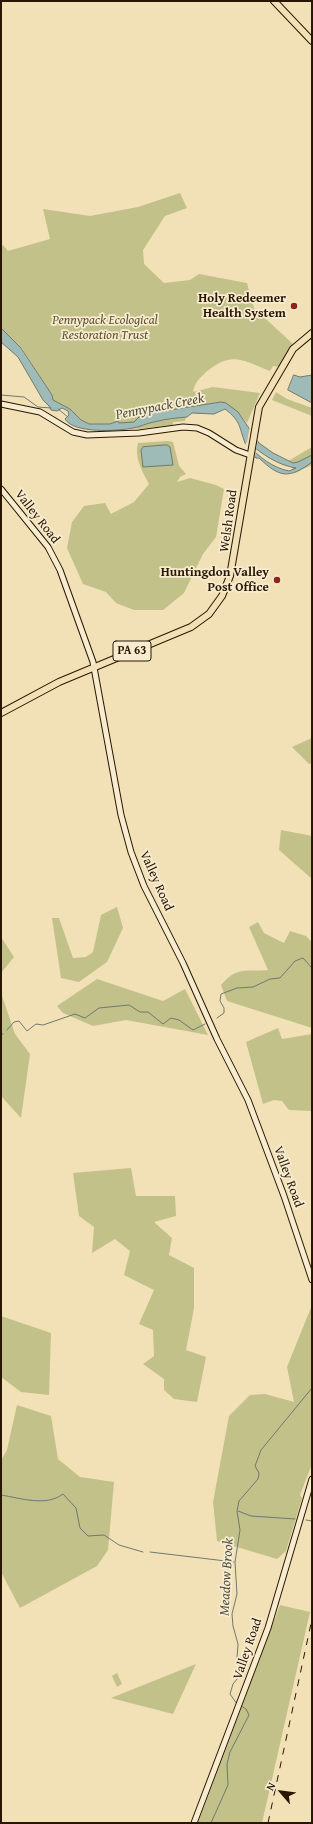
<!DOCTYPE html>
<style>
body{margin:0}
#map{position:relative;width:313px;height:1824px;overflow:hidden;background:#f2e1b6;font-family:"Gentium Book Plus",serif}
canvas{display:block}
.frame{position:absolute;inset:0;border:2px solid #291601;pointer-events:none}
.north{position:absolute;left:261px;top:1772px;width:40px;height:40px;-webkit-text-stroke:3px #f7ecd0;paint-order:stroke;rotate:298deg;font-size:11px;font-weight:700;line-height:16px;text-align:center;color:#291601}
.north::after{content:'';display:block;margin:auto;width:14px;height:18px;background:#291601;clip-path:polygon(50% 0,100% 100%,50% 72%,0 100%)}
</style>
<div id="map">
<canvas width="313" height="1824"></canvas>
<div class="frame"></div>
<div class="north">N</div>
</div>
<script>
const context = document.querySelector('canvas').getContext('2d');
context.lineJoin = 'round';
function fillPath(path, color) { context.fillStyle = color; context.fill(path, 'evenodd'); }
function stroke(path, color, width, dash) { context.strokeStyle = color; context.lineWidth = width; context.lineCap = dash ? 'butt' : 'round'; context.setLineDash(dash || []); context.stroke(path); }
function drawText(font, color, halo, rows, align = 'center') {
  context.font = font + ' "Gentium Book Plus",serif'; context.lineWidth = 3.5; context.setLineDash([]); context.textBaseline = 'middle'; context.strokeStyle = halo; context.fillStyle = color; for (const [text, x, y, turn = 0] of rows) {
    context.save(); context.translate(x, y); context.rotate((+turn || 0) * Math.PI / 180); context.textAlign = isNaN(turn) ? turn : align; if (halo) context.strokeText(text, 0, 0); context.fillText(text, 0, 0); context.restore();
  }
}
fillPath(new Path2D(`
 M180,193L187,208L165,216L143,250L144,264L164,283L190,280L199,274L247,283L254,308L293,344L279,367L273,366L270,371C241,360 233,351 206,372C199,379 195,382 193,392L213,387L260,393L247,423C224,394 220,405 188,408L185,421L173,422V425L138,429L110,424H89L81,420L70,409L52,400V395L22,348L1,328V246L3,245L8,251L50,239L43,209L90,216L138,207Z
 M276,392L287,399L312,408V416L272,400Z
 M168,441L173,442L179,466L186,474L180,477L177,482L190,478L216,485L224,489L216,537L203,554L184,593L163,610H134L116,603L106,592L83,584L67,548L72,522L84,506L105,503L111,514L134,502L149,484C142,471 134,457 138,443Z
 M312,447V465L295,473L288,461Z
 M312,738V763L309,764L292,747Z
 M281,830L312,836V879L279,850Z
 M117,907L123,928L107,962L79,982L61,978L52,918H59L73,958L86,957L93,952L101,915Z
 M258,922L264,933L284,943L290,931L306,936L312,942V1028L227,1001L221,985C237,966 245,972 268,970L249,927Z
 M1,937L14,957L1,973Z
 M97,979L163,1001L185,989L208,1035L126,1020L93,1026L63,1013L57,1006Z
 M1,993L15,1034L30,1054L21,1118L1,1096Z
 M278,1028L282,1039L312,1034V1111L289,1110L282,1101L274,1100L263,1104L246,1042Z
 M131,1168L136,1196H175L176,1216L154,1222L172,1238L169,1255L194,1268V1308L186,1350L206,1357L197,1402L174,1399L164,1390V1379L143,1364L154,1356L153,1330L139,1324L154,1290L124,1275L130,1251L115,1239L92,1253L94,1227L79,1216L73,1173Z
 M312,1305V1464L300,1495L302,1498L286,1551L277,1559L217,1541L213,1502L229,1416L250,1395L265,1394L294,1402L287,1367Z
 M1,1316L51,1333L49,1395L21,1392L1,1377Z
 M17,1405L51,1416L58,1459L80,1477L114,1482L108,1550L97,1566L20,1608L1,1572V1460L7,1450Z
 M280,1605L310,1612L262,1823H198Z
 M196,1664L173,1714L111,1698Z
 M117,1673L122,1684L117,1687L112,1676Z`), '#c1c189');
const water = new Path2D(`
 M1,328L21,348L52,395L53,400L70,409L81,420L89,424H110L118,421L119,423L134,422L139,417L150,413L221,402L226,403L238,412L259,443L273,453L293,463L298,462L312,455V462C289,479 280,478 259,458H256C253,454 247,449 245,443C239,427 241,421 225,409L214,414L192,413L187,417C176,418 165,419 154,422C147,423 140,427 133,428C118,431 74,434 65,419L69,415L68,411L62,408L57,411L51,410L49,406L43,400L18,357L1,342ZM249,443C263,455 278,465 296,468L289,471C273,468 259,457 248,445Z
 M294,375L300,377L312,375V403L288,390Z
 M167,445L170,447L173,465L143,467L141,450L143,447Z`);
fillPath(water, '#9fbbb8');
stroke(water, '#70796f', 1);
fillPath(new Path2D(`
 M250,426L258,437L255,457L244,446L247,442Z`), '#f2e1b6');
stroke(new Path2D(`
 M1,395L24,397L38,407L51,408
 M58,409L68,417
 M217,1018L224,1013V1008L220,1001L221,994L237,988L253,987L270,979L280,978L295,961L303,958L312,968
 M7,1030L14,1022L19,1021L27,1031L36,1024L43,1025L75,1014L85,1018L99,1008L129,1005L140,1012H148L163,1024L171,1018L179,1020L193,1030L205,1024
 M1,1035L3,1034
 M1,1495C20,1498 46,1507 63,1494L76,1508L80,1528L88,1536L104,1535L119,1545L143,1552
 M238,1511L251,1516L295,1519
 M306,1520L312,1521
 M150,1552L234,1562
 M237,1704L230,1694L233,1684L242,1673L237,1658L238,1644L233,1626L232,1614L237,1594L235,1562L240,1530L237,1511L239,1501L258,1479L259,1473L255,1466L261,1450L312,1388
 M211,1823L228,1785L227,1764L230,1752L249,1715L246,1709L240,1705`), '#70796f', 1);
const secondary = new Path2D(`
 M1,404L40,412L73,432L87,435L139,433L183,427L197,428L209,433L236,450L250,455
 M1,489L48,547L60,570L93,662L121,815L131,852L144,886L183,963L217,1039L248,1100L284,1196L312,1280
 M194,1823L268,1628L312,1479`);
const primary = new Path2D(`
 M274,1L312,41
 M1,713L59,682L191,627L209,614L222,596L230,576L259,407L293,349L312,333`);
stroke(secondary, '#291601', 7);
stroke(primary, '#291601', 8);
stroke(secondary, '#f7ecd0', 5);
stroke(primary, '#f2e1b6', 6);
stroke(new Path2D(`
 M268,1823L312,1619`), '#291601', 1, [7, 7]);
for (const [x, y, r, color] of [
 [294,306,4,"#8f2418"],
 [277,580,4,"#8f2418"]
]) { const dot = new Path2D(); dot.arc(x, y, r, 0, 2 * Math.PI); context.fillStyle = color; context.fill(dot); stroke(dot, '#f7ecd0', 1.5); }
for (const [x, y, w] of [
 [132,651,38]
]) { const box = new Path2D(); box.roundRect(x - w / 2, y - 10, w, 20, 3); context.fillStyle = '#f7ecd0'; context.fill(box); stroke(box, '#291601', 1); }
drawText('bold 12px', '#291601', null, [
 ["PA 63",132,651]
]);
drawText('bold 13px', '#291601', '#f7ecd0', [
 ["Holy Redeemer",286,299],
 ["Health System",286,314],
 ["Huntingdon Valley",269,573],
 ["Post Office",269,588]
], 'right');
drawText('italic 13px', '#5e5231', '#f7ecd0', [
 ["Pennypack Ecological",105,321],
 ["Restoration Trust",105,336]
]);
drawText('13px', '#291601', '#f7ecd0', [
 ["Valley Road",37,517,52],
 ["Welsh Road",229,521,-82],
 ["Valley Road",156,881,66],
 ["Valley Road",288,1177,70],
 ["Valley Road",248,1649,-71]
]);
drawText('italic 14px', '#525041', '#f7ecd0', [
 ["Pennypack Creek",160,407,-11],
 ["Meadow Brook",227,1577,-87]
]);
</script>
